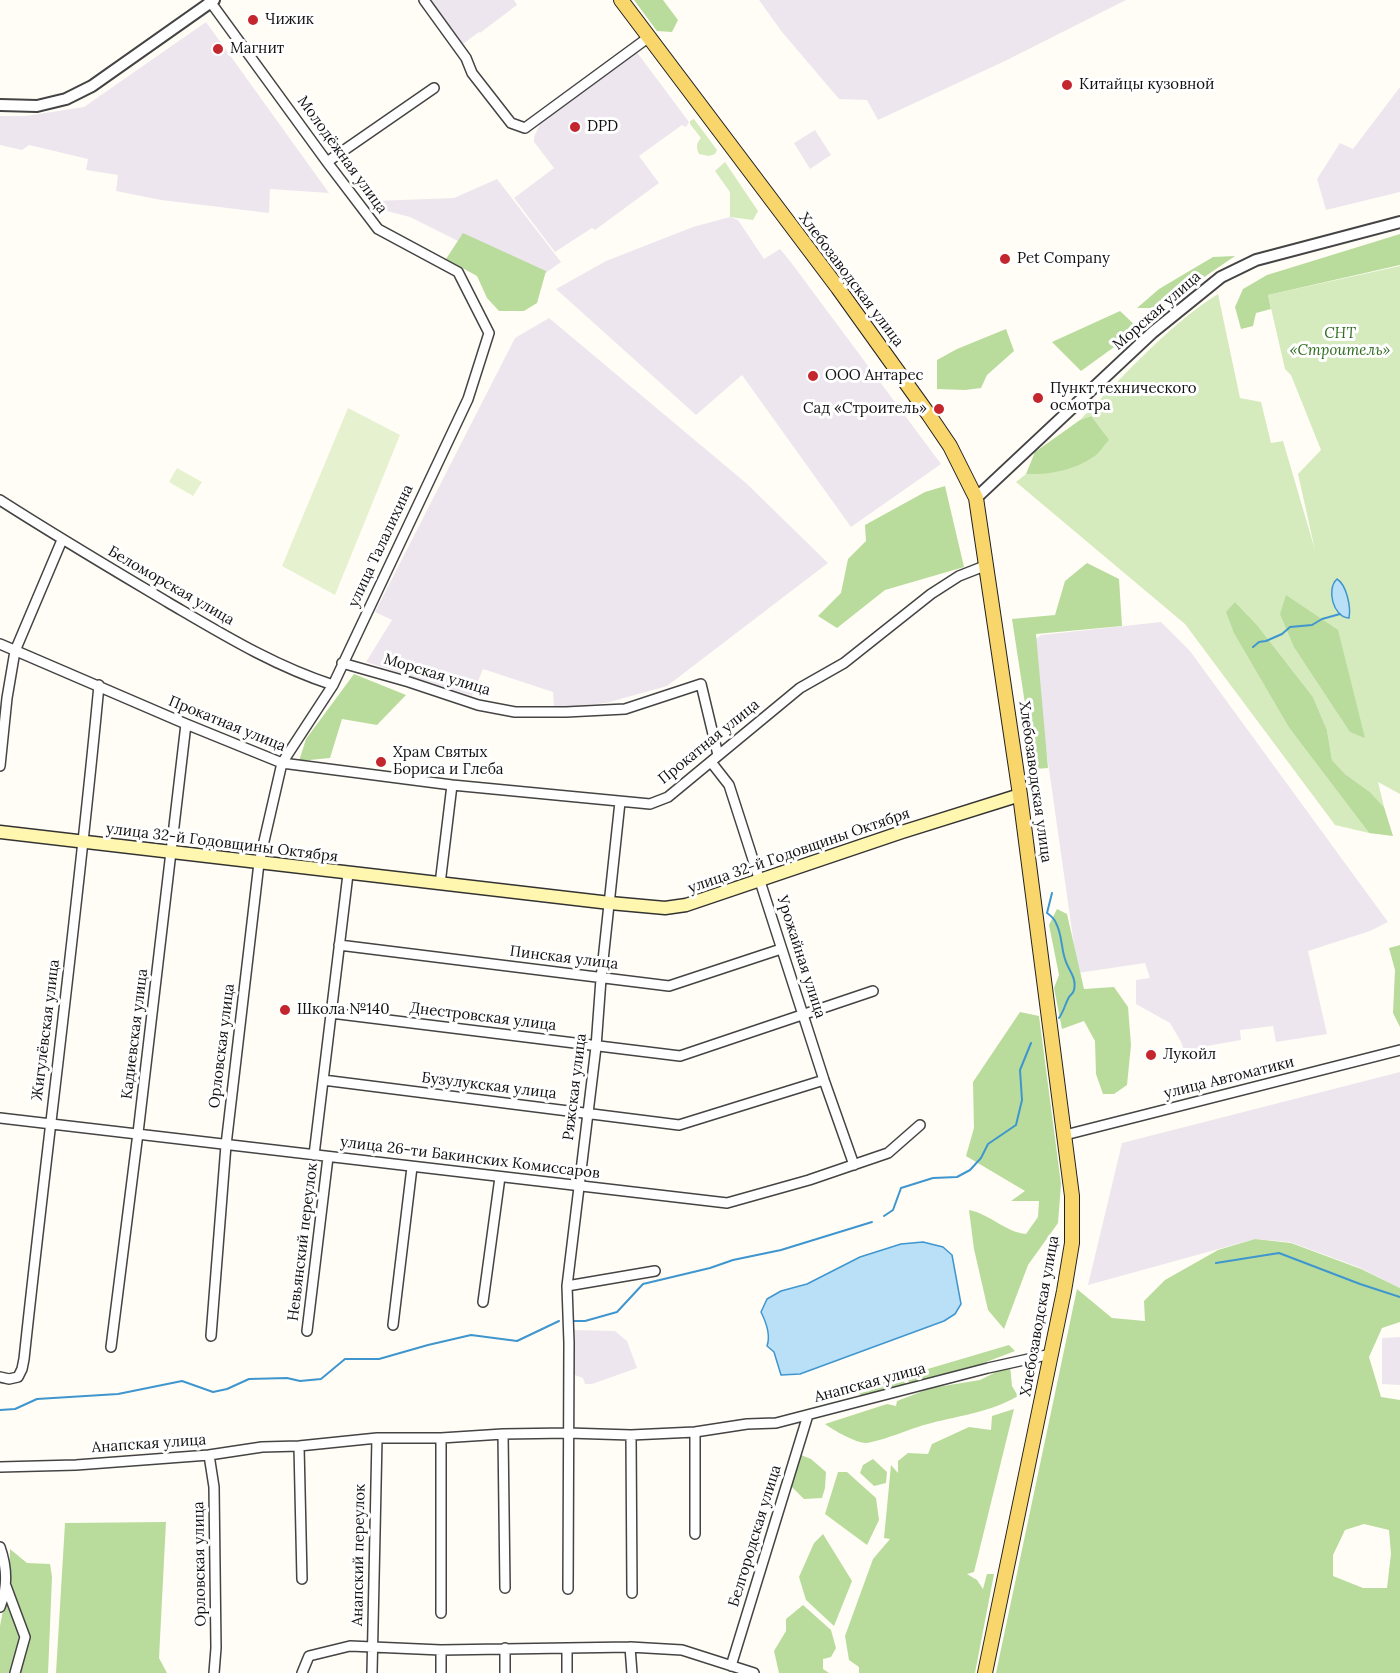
<!DOCTYPE html>
<meta charset="utf-8">
<style>
body{margin:0}
canvas{display:block;background:#fffdf5}
</style>
<canvas width="1400" height="1673"></canvas>
<script>
const context = document.querySelector('canvas').getContext('2d');
context.lineJoin = 'round';
function fillPath(path, color) { context.fillStyle = color; context.fill(path, 'evenodd'); }
function stroke(path, color, width, dash) { context.strokeStyle = color; context.lineWidth = width; context.lineCap = dash ? 'butt' : 'round'; context.setLineDash(dash || []); context.stroke(path); }
function drawText(font, color, halo, rows, align = 'center') {
  context.font = font + ' Lora,serif'; context.lineWidth = 6; context.setLineDash([]); context.textBaseline = 'middle'; context.strokeStyle = halo; context.fillStyle = color; for (const [text, x, y, turn = 0] of rows) {
    context.save(); context.translate(x, y); context.rotate((+turn || 0) * Math.PI / 180); context.textAlign = isNaN(turn) ? turn : align; if (halo) context.strokeText(text, 0, 0); context.fillText(text, 0, 0); context.restore();
  }
}
fillPath(new Path2D(`
 M431,0H514L517,5L480,33L479,32L463,44Z
 M759,0H1126L1005,61L878,120L867,100L839,99L782,32Z
 M206,22L329,193L270,189L269,213L161,200L116,191L118,175L86,170L88,159L29,145L22,150L0,145V116H26L84,107Z
 M636,51L689,122L686,127L682,125L639,156L659,183L595,230L592,228L555,252L514,198L554,168L534,142V137L541,122Z
 M1400,87V192L1326,210L1317,179L1340,143L1353,149Z
 M815,130L831,155L810,169L794,143Z
 M497,179L561,262L536,280L410,217L379,209L375,201L454,198Z
 M730,217L738,220L764,259L780,249L790,261L941,464L851,527L742,375L696,415L556,289L606,261L693,227Z
 M549,318L746,483L828,563L667,686L606,703L554,708L553,692L483,669L472,696L366,662L392,620L375,612L515,338Z
 M1161,622L1190,651L1388,922L1370,931L1308,951L1327,1034L1276,1042L1273,1026L1240,1030L1241,1040L1207,1046L1209,1052L1186,1056L1181,1042L1170,1023L1136,1004V980L1150,978L1145,963L1078,973L1031,643L1041,635Z
 M1400,1072V1288L1358,1267L1290,1242L1255,1239L1088,1285L1122,1143Z
 M573,1330L615,1331L627,1341L637,1368L592,1384H585L583,1378L572,1374Z
 M1400,1337V1385L1382,1384V1338Z`), '#eee6ef');
fillPath(new Path2D(`
 M694,119L717,150L715,154L709,156L699,154C696,147 696,144 701,138L690,124V121Z
 M725,162L758,211L753,220L730,217V192L715,171Z
 M1400,266V794L1378,782L1384,807L1370,792L1345,774L1332,760L1327,730L1313,697L1257,625L1235,602L1290,729L1369,833L1335,825L1185,624L1016,482L1026,474C1052,475 1071,467 1094,457L1091,416L1080,420C1124,376 1166,327 1218,294L1240,398L1261,402L1271,443L1283,441L1315,550L1298,474L1321,450L1291,375L1285,369L1268,295Z`), '#d5ebbd');
fillPath(new Path2D(`
 M634,0H663L678,20L672,32L657,31Z
 M463,233L546,271L537,303L524,311H499L487,298L477,276L446,259Z
 M1400,234V265L1268,295L1271,309L1256,313L1253,326L1241,329L1235,307L1243,289L1267,275Z
 M1235,256L1159,308H1137L1159,289L1213,257Z
 M1120,311L1139,329L1081,371L1052,342Z
 M1006,329L1014,351L987,375L981,388L965,390L937,389V360L957,349Z
 M1091,416L1109,440C1104,445 1099,454 1092,458C1073,470 1049,475 1026,474L1035,452L1080,420Z
 M945,486L964,567L885,590L837,628L818,616L841,593L848,559L866,541L865,525L925,492Z
 M1087,563L1119,579L1122,626L1036,634L1048,768L1035,769L1012,619L1055,615L1065,581Z
 M1286,595L1338,630L1365,738L1350,732L1294,647L1280,614Z
 M1235,602L1257,625L1313,697L1327,730L1332,760L1345,774L1370,792L1384,807L1393,836L1369,833L1290,729L1234,633L1226,612Z
 M354,674L406,695L377,725L342,719L330,758L299,761L306,739Z
 M1057,909L1067,914L1084,989L1114,987L1128,1007L1131,1045L1127,1085L1114,1094H1103L1096,1074L1095,1041L1084,1021L1062,1029L1054,988L1059,975L1049,925Z
 M1400,945V1027L1393,1013L1395,970L1389,948Z
 M1020,1012L1039,1016L1061,1184L1058,1223L1028,1265L1004,1329L988,1310L974,1249L969,1210C990,1214 1005,1232 1026,1234L1038,1217L1039,1201H1011L1025,1191L966,1156L974,1128L973,1082Z
 M1255,1239L1291,1243L1361,1269L1400,1288V1322L1382,1328L1369,1357L1381,1397L1400,1400V1673H996L1077,1289L1112,1318L1145,1321L1144,1301L1165,1280L1218,1250ZM1364,1524L1389,1530L1391,1554L1387,1588H1363L1333,1576V1555L1345,1530Z
 M1009,1345L1015,1351L968,1369L911,1384L904,1376Z
 M1010,1365L1012,1386L1018,1396C989,1413 956,1416 924,1425C910,1429 879,1442 866,1443C856,1443 833,1430 825,1424L887,1404L896,1406L897,1401L931,1388L980,1380Z
 M901,1377L906,1385L862,1397L856,1390Z
 M1014,1409L974,1572L967,1574L977,1580L983,1589L987,1574H994L975,1673H859V1667L849,1660L845,1636L873,1559L890,1539L884,1538L891,1465L898,1473V1461L908,1453L928,1454L932,1444L969,1427L991,1430L992,1416Z
 M801,1455L811,1459L826,1472L825,1488L822,1498L804,1499L789,1484Z
 M873,1459L887,1472L886,1483L874,1486L860,1473L863,1465Z
 M838,1472H847L876,1498L879,1520L867,1545L825,1514Z
 M166,1522L159,1658L167,1673H56L65,1523Z
 M823,1534L852,1581L834,1626L806,1600L799,1577L814,1543Z
 M10,1549L27,1563L50,1564L52,1577L48,1673H0V1626L9,1579Z
 M803,1605L831,1630L836,1648L831,1657L823,1659V1669L829,1673H779L774,1651L786,1631V1619Z`), '#b9dc9c');
fillPath(new Path2D(`
 M348,408L400,435L335,595L282,566Z
 M177,468L202,482L193,496L169,482Z`), '#e6f2cf');
const water = new Path2D(`
 M1337,579C1347,585 1351,608 1349,618C1333,617 1326,589 1337,579Z
 M923,1242L943,1247L952,1255L961,1304L955,1314L944,1321L800,1374L781,1375L774,1352L767,1346C771,1335 766,1322 761,1312L767,1299L781,1291L807,1284L860,1257L901,1244Z`);
fillPath(water, '#b9e0f7');
stroke(water, '#3f96cf', 1.5);
stroke(new Path2D(`
 M1253,647L1259,642L1266,641L1282,634L1290,627L1312,625L1322,619L1340,614
 M1052,893L1047,913C1051,916 1054,918 1056,923C1062,934 1061,947 1065,959C1068,970 1077,977 1074,990C1073,994 1071,994 1069,997C1065,1004 1064,1011 1059,1018
 M884,1216L893,1210L901,1188L933,1178L957,1177L970,1170L981,1158L988,1144L1016,1125L1022,1100L1020,1070L1031,1043
 M1216,1263L1279,1253L1360,1284L1400,1297
 M573,1321H585L617,1312L643,1284L710,1268L733,1260L781,1250L872,1222
 M0,1410L15,1409L37,1399L118,1394L182,1381L213,1392L227,1389L249,1379L287,1378L300,1381L321,1379L345,1359H379L428,1345L471,1335L517,1341L559,1321`), '#3f96cf', 2);
const minor = new Path2D(`
 M209,0L327,162L378,229L458,272L489,333L468,399L333,685L282,763L259,863L226,1145L211,1336
 M424,0L466,58L472,73L511,123L525,128L649,37
 M327,162L434,88
 M0,500C56,536 112,569 169,603C222,634 274,666 333,685
 M0,644L186,724L282,763L452,785L650,804L668,797L800,688L844,663L931,594L959,576L987,565
 M342,663L409,682L478,705L515,712H566L625,709L701,684L718,755
 M711,762L729,785L824,1080L854,1165
 M0,766L7,698L15,651L62,540
 M620,802L601,979L596,1047L567,1286L655,1271
 M440,884L452,785
 M339,945L669,986L781,949
 M331,1013L680,1056L873,991
 M323,1080L679,1125L824,1080
 M0,1118L727,1203L809,1180L888,1153L920,1125
 M1065,1135L1400,1050
 M314,1155L348,874
 M567,1286L569,1343L568,1589
 M483,1302L500,1177
 M393,1325L412,1167
 M307,1331L328,1157
 M111,1347L138,1133L186,724
 M0,1377L9,1379L18,1377L22,1369L24,1359C48,1135 78,910 99,685
 M695,1432V1534
 M503,1434L505,1588
 M631,1435L632,1593
 M441,1438V1613
 M299,1446L302,1579
 M209,1455L214,1487L216,1648L214,1673
 M0,1467L76,1465L209,1455L262,1447L299,1446L377,1438H441L503,1434L568,1433L631,1435L695,1432L747,1424L776,1423L988,1368L1051,1354
 M0,1547C7,1567 8,1587 0,1607
 M6,1586L25,1637L15,1673
 M630,1647L632,1673
 M441,1650V1673
 M731,1666L808,1415
 M302,1673L309,1656L350,1646L441,1650L630,1647L682,1650L754,1673
 M372,1673L377,1438
 M505,1673V1648
 M567,1673V1648`);
const tertiary = new Path2D(`
 M0,105L37,106L66,99L92,86L214,0
 M976,498L1153,332L1221,277L1256,260L1400,222`);
const secondary = new Path2D(`
 M0,832L610,903L665,908L686,905L902,832L1020,795`);
const primary = new Path2D(`
 M621,0L838,288L929,415L950,446L976,498L1020,795L1072,1196V1243L1064,1291L985,1673`);
stroke(minor, '#444', 12);
stroke(tertiary, '#444', 14);
stroke(secondary, '#333', 15);
stroke(primary, '#222', 16);
stroke(minor, '#fff', 9);
stroke(tertiary, '#fff', 10);
stroke(secondary, '#fff6b0', 12);
stroke(primary, '#f9d66b', 14);
for (const [x, y, r, color] of [
 [253,20,6,"#c4262e"],
 [218,49,6,"#c4262e"],
 [1067,85,6,"#c4262e"],
 [575,127,6,"#c4262e"],
 [1005,259,6,"#c4262e"],
 [813,376,6,"#c4262e"],
 [1038,398,6,"#c4262e"],
 [939,409,6,"#c4262e"],
 [381,762,6,"#c4262e"],
 [285,1010,6,"#c4262e"],
 [1151,1055,6,"#c4262e"]
]) { const dot = new Path2D(); dot.arc(x, y, r, 0, 2 * Math.PI); context.fillStyle = color; context.fill(dot); stroke(dot, '#fff', 2); }
drawText('15px', '#111', '#fff', [
 ["Чижик",265,20],
 ["Магнит",230,49],
 ["Китайцы кузовной",1079,85],
 ["DPD",587,127],
 ["Pet Company",1017,259],
 ["ООО Антарес",825,376],
 ["Пункт технического",1050,389],
 ["осмотра",1050,406],
 ["Сад «Строитель»",927,409,"right"],
 ["Храм Святых",393,753],
 ["Бориса и Глеба",393,770],
 ["Школа №140",297,1010],
 ["Лукойл",1163,1055]
], 'left');
drawText('15px', '#111', '#fff', [
 ["Молодёжная улица",342,155,54],
 ["Хлебозаводская улица",851,280,53],
 ["Морская улица",1157,311,-41],
 ["улица Талалихина",381,546,-65],
 ["Беломорская улица",171,586,30],
 ["Морская улица",437,675,17],
 ["Прокатная улица",227,724,22],
 ["Прокатная улица",709,742,-39],
 ["Хлебозаводская улица",1035,782,82],
 ["улица 32-й Годовщины Октября",222,843,7],
 ["улица 32-й Годовщины Октября",799,851,-19],
 ["Урожайная улица",801,957,72],
 ["Пинская улица",564,958,7],
 ["Днестровская улица",483,1017,7],
 ["Жигулёвская улица",46,1030,-83],
 ["Кадиевская улица",135,1034,-83],
 ["Орловская улица",222,1046,-83],
 ["улица Автоматики",1229,1078,-14],
 ["Бузулукская улица",489,1086,7],
 ["Ряжская улица",575,1087,-83],
 ["улица 26-ти Бакинских Комиссаров",470,1158,7],
 ["Невьянский переулок",303,1242,-83],
 ["Хлебозаводская улица",1040,1316,-80],
 ["Анапская улица",870,1383,-15],
 ["Анапская улица",149,1444,-4],
 ["Белгородская улица",755,1536,-73],
 ["Анапский переулок",359,1555,-89],
 ["Орловская улица",200,1564,-91]
]);
drawText('italic 15px', '#2f6b1f', '#fff', [
 ["СНТ",1340,334],
 ["«Строитель»",1340,351]
]);
</script>
